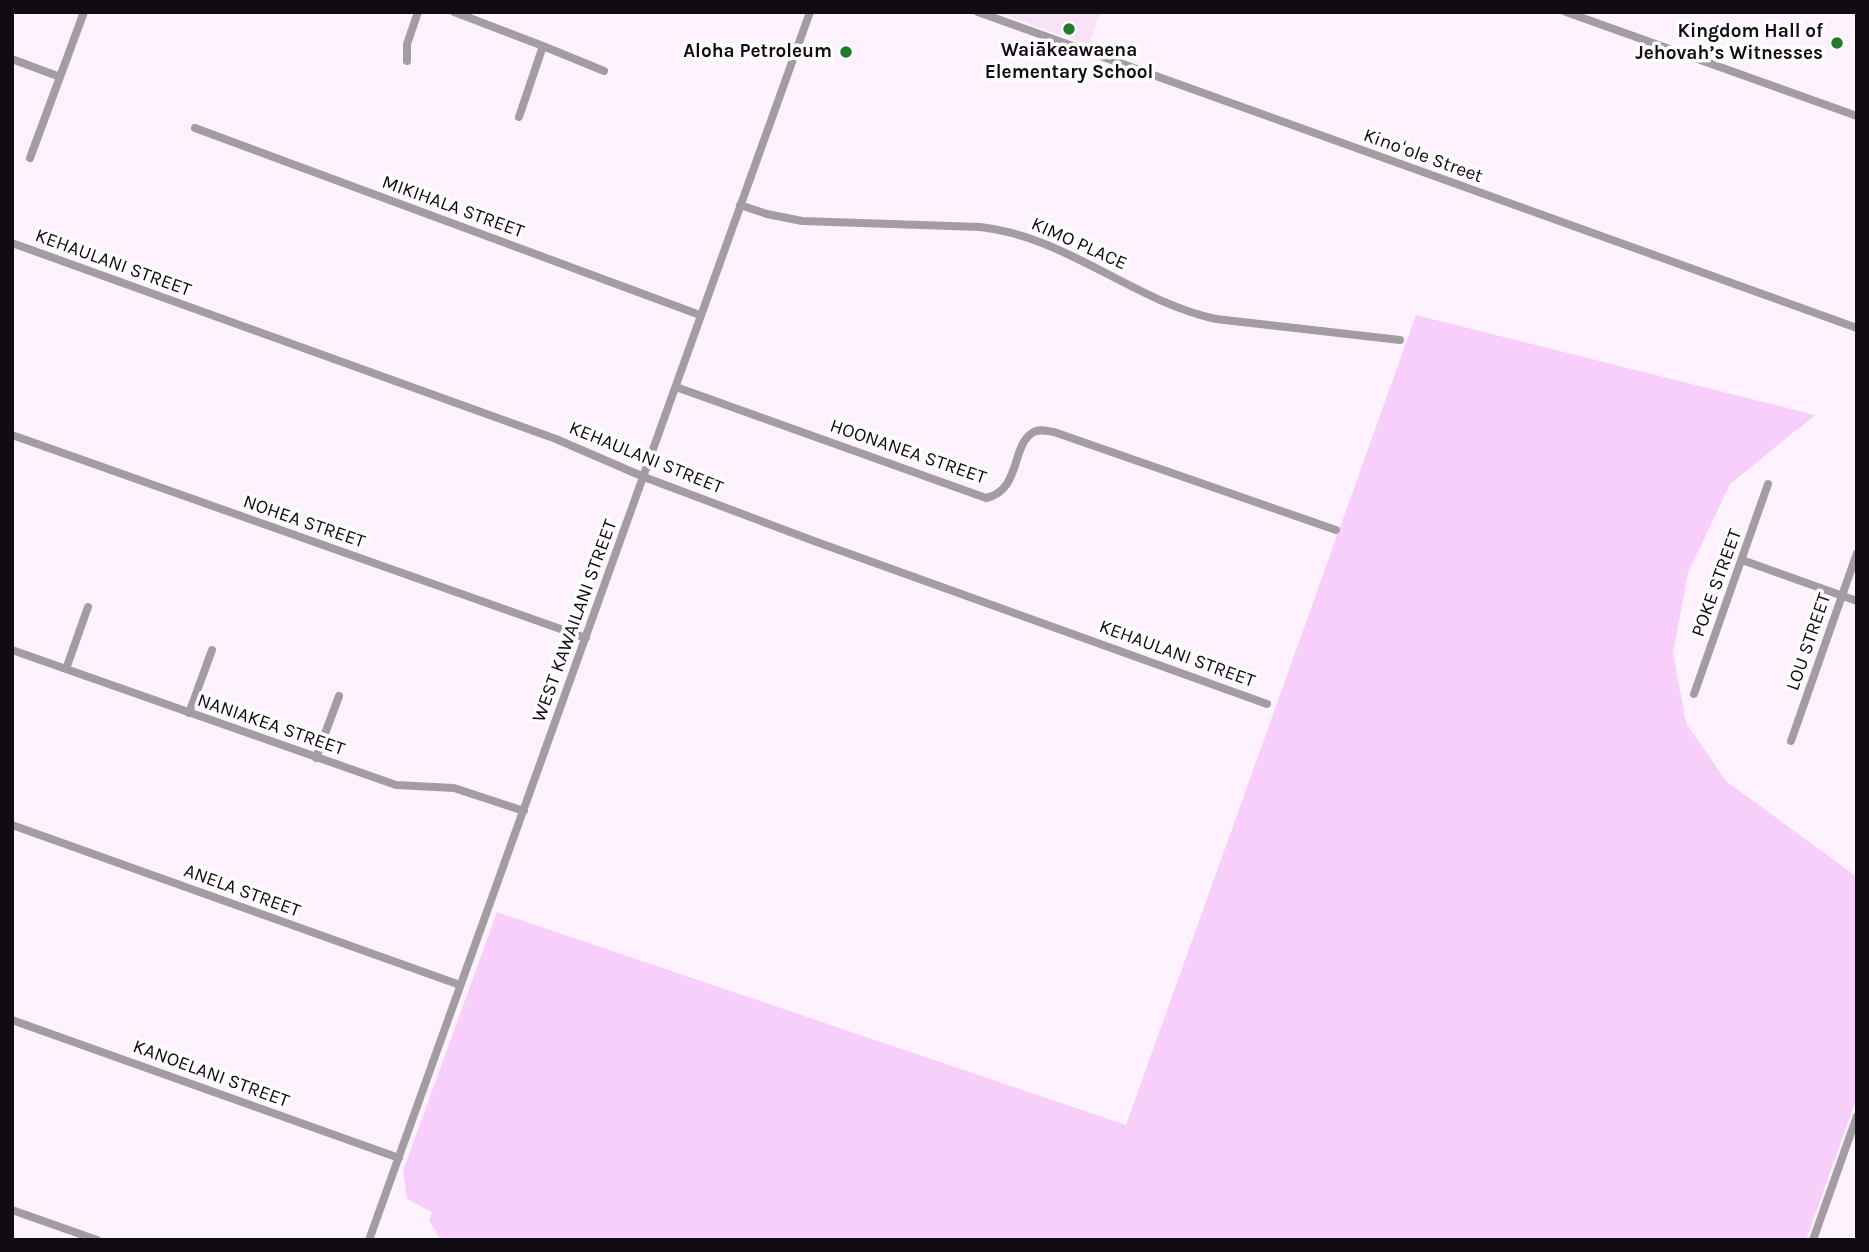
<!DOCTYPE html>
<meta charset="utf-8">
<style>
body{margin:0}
#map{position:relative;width:1869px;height:1252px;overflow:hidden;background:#fef2ff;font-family:Karla,sans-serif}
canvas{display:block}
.frame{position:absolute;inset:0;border:14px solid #110c11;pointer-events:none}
</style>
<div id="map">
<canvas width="1869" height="1252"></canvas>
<div class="frame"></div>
</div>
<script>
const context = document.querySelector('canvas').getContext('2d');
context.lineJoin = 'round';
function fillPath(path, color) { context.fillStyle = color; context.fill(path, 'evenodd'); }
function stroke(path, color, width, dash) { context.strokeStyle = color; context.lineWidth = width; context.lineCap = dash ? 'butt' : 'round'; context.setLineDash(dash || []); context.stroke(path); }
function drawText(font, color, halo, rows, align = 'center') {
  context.font = font + ' Karla,sans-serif'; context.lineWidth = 7; context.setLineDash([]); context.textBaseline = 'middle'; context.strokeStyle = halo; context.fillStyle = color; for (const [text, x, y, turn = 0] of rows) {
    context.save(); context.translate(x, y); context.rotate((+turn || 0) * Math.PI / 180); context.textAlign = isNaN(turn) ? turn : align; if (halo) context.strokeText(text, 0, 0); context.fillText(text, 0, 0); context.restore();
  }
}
fillPath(new Path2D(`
 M997,12H1100L1089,45Z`), '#f7e2f8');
fillPath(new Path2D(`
 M1416,315L1815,415L1730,484L1688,573L1673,653L1686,723L1726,781L1857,877V1097L1806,1240H441L429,1221L432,1212L407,1199L403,1171L497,912L1126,1125Z`), '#f8cefa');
stroke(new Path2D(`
 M454,12L543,46L604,71
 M978,12L1857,328
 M1566,12L1857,116
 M12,59L60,77
 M407,61V44L418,12
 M519,117L543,46
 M195,128L700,315
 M30,158L84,12
 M740,205L767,214L802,221L980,227C1066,236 1133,301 1216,319L1400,340
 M12,243L556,439L644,477L814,541L1267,704
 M676,387L986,498C1021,490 1011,447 1032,433C1038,428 1047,431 1054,432L1336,530
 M12,435L586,638
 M1742,560L1857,601
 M12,650L396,785L454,788L524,811
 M66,669L88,607
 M1694,694L1768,484
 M189,713L212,650
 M1791,741L1857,553
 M316,758L339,696
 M12,825L460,985
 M12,1020L399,1158
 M12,1210L97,1240
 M369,1240L810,12
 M1813,1240L1857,1116`), '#a39da3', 8);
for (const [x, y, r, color] of [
 [1069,29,7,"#207b2b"],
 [1837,43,7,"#207b2b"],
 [846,52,7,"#207b2b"]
]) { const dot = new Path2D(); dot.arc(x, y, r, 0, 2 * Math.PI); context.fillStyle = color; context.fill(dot); stroke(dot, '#fff', 2.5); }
drawText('bold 19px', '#110c11', '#fff', [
 ["Kingdom Hall of",1823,32],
 ["Jehovah’s Witnesses",1823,54],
 ["Waiākeawaena",1069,51,"center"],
 ["Elementary School",1069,73,"center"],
 ["Aloha Petroleum",832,52]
], 'right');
drawText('19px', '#110c11', '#fff', [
 ["Kinoʻole Street",1423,156,20],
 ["MIKIHALA STREET",453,207,20],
 ["KIMO PLACE",1079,244,24],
 ["KEHAULANI STREET",113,263,20],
 ["HOONANEA STREET",908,452,19],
 ["KEHAULANI STREET",646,458,22],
 ["NOHEA STREET",304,522,19],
 ["POKE STREET",1717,583,-70],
 ["WEST KAWAILANI STREET",575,621,-70],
 ["LOU STREET",1809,642,-71],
 ["KEHAULANI STREET",1177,654,20],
 ["NANIAKEA STREET",271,725,19],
 ["ANELA STREET",242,891,20],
 ["KANOELANI STREET",211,1074,20]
]);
</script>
